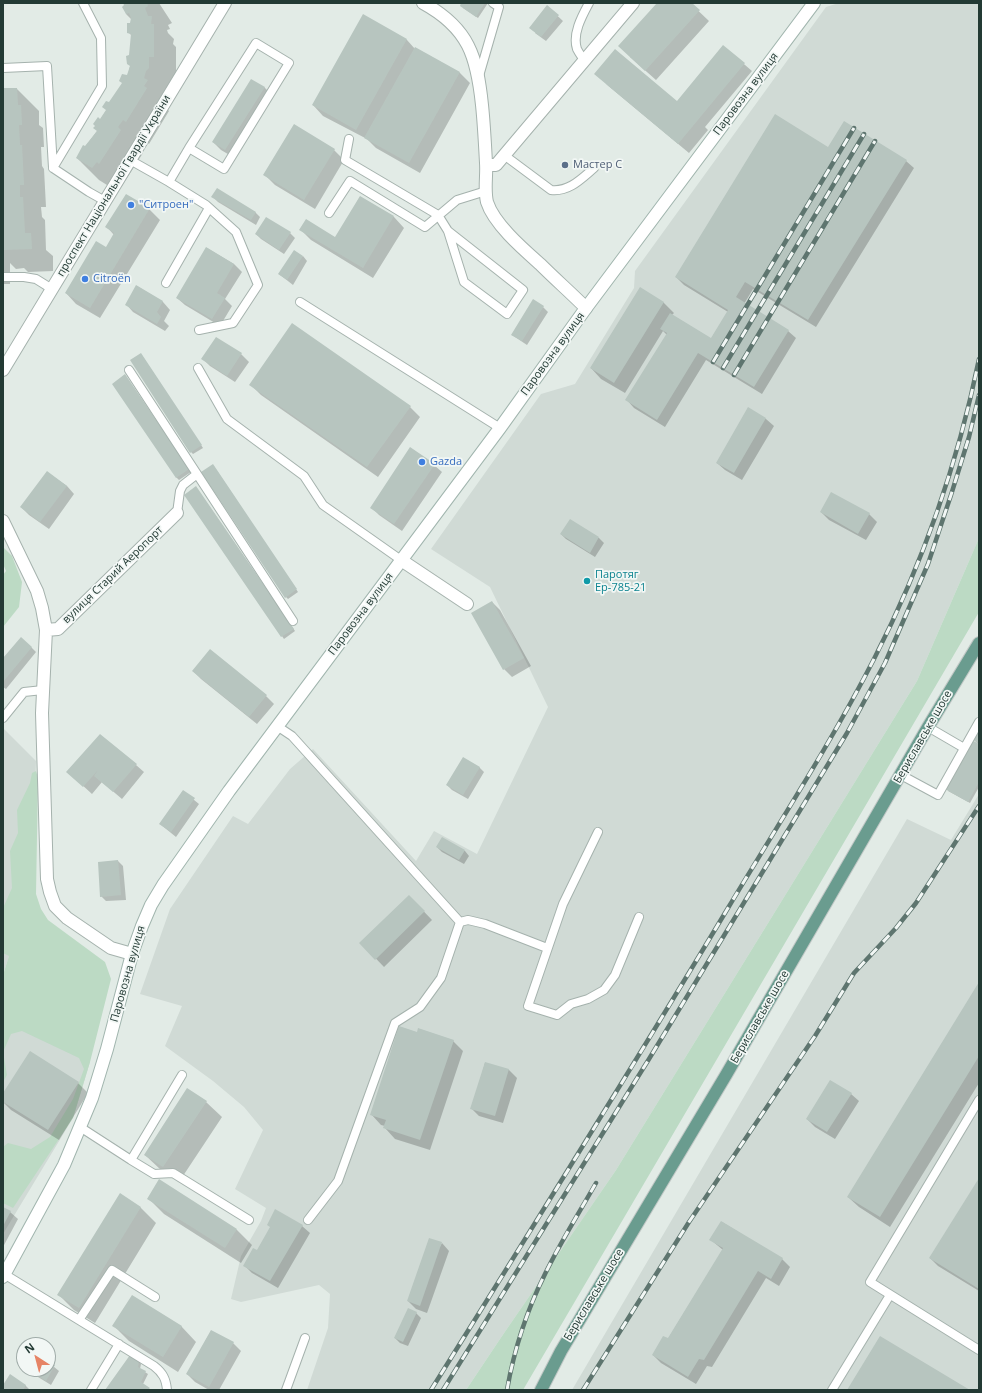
<!DOCTYPE html>
<meta charset="utf-8">
<style>
body{margin:0}
#map{position:relative;width:982px;height:1393px;overflow:hidden;background:#e2ebe6;font-family:"Open Sans",sans-serif}
canvas{display:block}
.frame{position:absolute;inset:0;border:4px solid #233a34;pointer-events:none}
.north{position:absolute;left:16px;top:1337px;width:40px;height:40px;box-sizing:border-box;background:#f2f7f5;border:1px solid #9faba8;border-radius:50%;rotate:324deg;font-size:11px;font-weight:700;line-height:16px;text-align:center;color:#233a34}
.north::after{content:'';display:block;margin:auto;width:14px;height:18px;background:#e68365;clip-path:polygon(50% 0,100% 100%,50% 72%,0 100%)}
</style>
<div id="map">
<canvas width="982" height="1393"></canvas>
<div class="frame"></div>
<div class="north">N</div>
</div>
<script>
const context = document.querySelector('canvas').getContext('2d');
context.lineJoin = 'round';
function fillPath(path, color) { context.fillStyle = color; context.fill(path, 'evenodd'); }
function stroke(path, color, width, dash) { context.strokeStyle = color; context.lineWidth = width; context.lineCap = dash ? 'butt' : 'round'; context.setLineDash(dash || []); context.stroke(path); }
function drawText(font, color, halo, rows, align = 'center') {
  context.font = font + ' "Open Sans",sans-serif'; context.lineWidth = 3.5; context.setLineDash([]); context.textBaseline = 'middle'; context.strokeStyle = halo; context.fillStyle = color; for (const [text, x, y, turn = 0] of rows) {
    context.save(); context.translate(x, y); context.rotate((+turn || 0) * Math.PI / 180); context.textAlign = isNaN(turn) ? turn : align; if (halo) context.strokeText(text, 0, 0); context.fillText(text, 0, 0); context.restore();
  }
}
fillPath(new Path2D(`
 M839,3H979V538L917,681L616,1170L502,1336L466,1390H307L328,1328L330,1294L319,1285L241,1302L231,1299L241,1256L261,1221L266,1208L235,1189L263,1130L244,1107L213,1081L165,1046L182,1006L140,994L170,909L233,816L248,824L290,769L313,749L416,861L434,831L477,854L548,707L490,587L431,549L541,394L575,384L634,288L635,271L826,7Z
 M3,728L36,761L32,885L3,975Z
 M979,794V1390H572L907,819L951,840Z
 M3,1019L90,1062L73,1118L3,1234Z`), '#d0dad5');
fillPath(new Path2D(`
 M979,538V612L523,1390H466L502,1336L616,1170L917,681Z
 M3,548H4L12,556L22,582L19,607L3,627V575L6,571L3,564Z
 M36,771L38,778L36,894L41,909L48,920L105,962L111,979L90,1062L73,1118L13,1208L3,1203V1147L8,1143L31,1149L50,1137L73,1099L84,1069L79,1058L22,1031L11,1034L3,1052L7,1075L3,1082V975L9,956L3,953V908L12,888L10,851L18,833L17,810L30,783L32,773Z`), '#bcdac4');
fillPath(new Path2D(`
 M124,3H159L172,23L168,25L170,29L167,30L168,33L174,39L173,44L176,47V79H171V90L166,108L169,111L149,144L145,141L140,150L143,153L122,186L119,183L115,190L99,180L77,158L97,131L100,120L128,76L130,66L132,36L128,32L131,24V19L126,14Z
 M463,3H488L478,18L463,8Z
 M659,3H690L709,21L656,80L630,57Z
 M548,7L563,21L546,41L535,33Z
 M363,16L407,40L415,49L460,73L470,83L420,173L376,148L367,139L323,116L313,105Z
 M723,46L752,71L705,127L708,130L689,153L606,84L681,105Z
 M264,87L272,95L233,157L221,150L213,142Z
 M3,89H17L39,111V125L43,128L44,147H41L42,166L44,169L46,207H41L42,217L45,220L46,250L53,256V271L28,272L24,268L16,269L10,263V284H3V286Z
 M829,149L906,161L914,168L816,327L753,289L744,304L788,331L796,338L762,394L706,360L665,427L634,408L627,400L667,335L663,331L625,393L601,379L591,368L663,302L674,313L672,315L711,339L728,312L684,285L676,277Z
 M334,150L344,160L315,209L275,185L265,175Z
 M126,195L149,209L160,220L100,318L76,304L66,293L106,248L114,235L107,227Z
 M213,197L255,212L260,217L256,225L218,202Z
 M360,197L394,217L404,228L373,278L311,240L301,230L336,238Z
 M290,233L295,238L284,254L261,239L256,234Z
 M207,248L234,264L242,272L225,299L232,306L220,326L185,305L177,298Z
 M303,256L307,261L293,285L279,274Z
 M137,286L163,302L170,310L164,321L169,326L165,331L133,312L126,304Z
 M543,307L548,312L527,345L512,335Z
 M141,354L203,448L193,454L191,452Z
 M241,354L249,362L235,382L210,366L203,359Z
 M127,378L191,472L179,480L176,477Z
 M250,384L410,407L420,417L378,477L261,395Z
 M749,409L766,419L774,426L742,480L725,470L717,463Z
 M434,465L442,472L402,531L379,515L371,507Z
 M215,468L298,592L288,599L286,597Z
 M47,472L67,486L74,494L49,529L29,515L21,507Z
 M196,487L295,631L284,639L185,495Z
 M821,512L869,514L877,522L866,540L829,520Z
 M561,534L599,538L604,543L595,557L566,539Z
 M492,602L500,610L531,666L512,677L504,669Z
 M31,647L36,652L6,689L3,687V660Z
 M210,650L266,696L274,704L257,724L201,679L193,671Z
 M979,729V787L970,803L948,791L978,744L973,739Z
 M136,765L144,772L122,799L102,782L92,794L68,772Z
 M479,767L484,772L468,799L452,790L447,785Z
 M183,791L199,804L176,837L160,824Z
 M437,847L465,851L469,856L464,864L442,852Z
 M118,861L123,866L126,900L106,901L101,896Z
 M409,896L432,920L384,967L361,943Z
 M979,984V1083L890,1227L859,1207L848,1197Z
 M417,1034L453,1041L463,1051L430,1150L395,1139L385,1128V1126L381,1125L371,1114Z
 M485,1063L509,1070L517,1078L503,1123L479,1116L472,1109Z
 M78,1083L88,1093L59,1140L11,1110L3,1102V1095Z
 M851,1094L859,1101L835,1139L815,1127L807,1119Z
 M206,1102L222,1117L179,1182L161,1170L145,1155Z
 M979,1180V1291L938,1266L930,1258Z
 M148,1198L237,1230L252,1245L241,1263L164,1214Z
 M140,1207L156,1223L95,1323L74,1310L59,1295Z
 M3,1208L10,1212L18,1219L3,1247Z
 M722,1222L782,1259L790,1267L779,1286L766,1278L712,1367L707,1366L696,1384L661,1363L653,1355L668,1339L723,1250L711,1240Z
 M302,1226L310,1233L278,1288L252,1273L245,1266L257,1251L271,1228Z
 M442,1243L449,1251L427,1313L416,1309L408,1301Z
 M416,1313L421,1318L408,1346L400,1343L395,1338Z
 M114,1326H181L196,1342L178,1372L129,1341Z
 M211,1331L233,1343L241,1351L219,1390H209L195,1382L187,1374Z
 M139,1361L141,1364L140,1369L148,1374L143,1384L150,1390H105Z
 M48,1362L59,1371L51,1385L25,1369H48Z
 M25,1385L30,1390H3V1387Z`), '#0003');
fillPath(new Path2D(`
 M123,3H147L148,6L145,8L148,16H152L151,24H154V57H149V68L146,71L144,78L148,80L144,86L147,88L126,122L123,120L118,127L121,130L99,164L97,162L92,168L76,158L83,145L85,146L97,131L93,128L95,126L93,124L98,117L100,119L106,110L102,107L106,101L109,102L122,83L119,81L122,74L127,75L130,66L127,64L126,56L129,55L131,34L127,33V23H130L131,18L129,13L126,14L122,7L124,5Z
 M461,3H485L476,17L460,6Z
 M657,3H692L700,10L645,71L618,46Z
 M547,5L559,15L541,37L529,28Z
 M363,14L407,39L356,130L312,105Z
 M723,45L745,63L678,144L594,74L615,49L677,101Z
 M415,47L460,72L409,163L364,138Z
 M251,79L265,87L225,150L212,142Z
 M3,88H17L18,105H21L22,125H19L20,145H22L24,185H20V197H23L25,233H31L32,249L4,250V246H3Z
 M775,114L828,147L844,121L907,160L808,320L745,282L736,297L789,330L754,387L698,353L657,420L625,400L667,333L660,329L670,313L711,338L728,310L675,277Z
 M294,124L335,149L304,200L263,175Z
 M217,188L256,212L251,220L211,197Z
 M126,194L150,208L90,308L65,293L96,241L106,247L114,233L105,227Z
 M360,196L394,216L363,268L299,230L306,219L335,237Z
 M266,217L291,232L279,250L255,234Z
 M206,247L234,264L217,293L225,298L212,319L176,298Z
 M294,250L303,256L287,280L278,274Z
 M136,285L163,301L157,312L161,317L157,324L125,305Z
 M640,287L664,302L614,383L590,368Z
 M533,299L544,306L522,341L511,335Z
 M292,323L411,406L367,467L249,385Z
 M216,337L242,353L227,376L201,359Z
 M141,353L202,445L190,453L130,360Z
 M125,374L189,469L176,478L112,384Z
 M748,407L766,418L734,473L716,463Z
 M410,447L435,464L394,524L370,508Z
 M213,464L297,589L285,598L201,472Z
 M47,471L67,486L40,522L20,507Z
 M196,486L294,629L281,637L184,495Z
 M831,492L870,513L858,534L820,512Z
 M570,519L599,537L590,553L560,534Z
 M492,601L524,658L503,670L471,613Z
 M21,637L32,647L3,682V658Z
 M210,649L267,695L249,717L192,671Z
 M979,726V743L972,739Z
 M100,734L137,764L113,792L94,776L98,770L83,787L66,772Z
 M972,740L979,744V782L968,802L945,789Z
 M463,757L480,767L463,795L446,785Z
 M183,790L195,798L171,832L159,824Z
 M442,837L465,850L459,860L436,847Z
 M118,860L121,895L100,897L98,862Z
 M409,895L425,911L375,960L359,943Z
 M979,982V1056L880,1217L847,1197Z
 M399,1026L417,1032L418,1028L454,1040L420,1140L383,1128L386,1120L370,1115Z
 M30,1051L79,1082L48,1130L3,1102V1093Z
 M485,1062L509,1069L495,1116L470,1109Z
 M830,1080L852,1093L827,1132L806,1119Z
 M187,1088L207,1101L163,1167L144,1155Z
 M979,1178V1289L929,1258Z
 M159,1179L237,1229L225,1248L147,1199Z
 M120,1193L141,1207L79,1308L57,1295Z
 M3,1207L11,1211L3,1226Z
 M275,1209L303,1225L270,1281L243,1266L253,1248L257,1250L270,1227L267,1225Z
 M721,1221L783,1258L771,1279L758,1271L704,1360L699,1359L688,1377L652,1355L663,1336L668,1338L723,1248L709,1240Z
 M429,1238L442,1242L420,1306L407,1301Z
 M132,1295L182,1326L163,1357L112,1326Z
 M408,1308L417,1312L403,1342L394,1338Z
 M211,1330L234,1342L209,1387L186,1374Z
 M880,1336L970,1390H847Z
 M24,1351V1367L17,1363Z
 M130,1355L139,1361L138,1367L146,1371L141,1382L150,1388L148,1390H105Z
 M48,1361L55,1365L46,1381L27,1369H48Z
 M10,1374L26,1385L23,1390H3V1385Z`), '#b7c5bf');
const service = new Path2D(`
 M584,60C582,57 579,53 577,49C572,34 582,16 589,3
 M3,68L47,66L53,168
 M479,76L499,7L493,3
 M349,139L345,160L438,215L448,231L464,282L507,314L523,290L448,231
 M504,155L551,190C569,192 581,179 594,168
 M130,160L169,182L189,148L256,43L289,63L224,169L189,148
 M53,168L102,86L101,38L83,3
 M53,168L89,192L105,201
 M169,182L206,205L236,232L258,285L233,323L199,330
 M329,213L350,181L425,227L457,200L486,191
 M3,277H24L36,279L52,289
 M166,283L209,208
 M300,302L500,428
 M198,368L227,419L304,476L323,505L401,560
 M129,370L293,621
 M177,513L180,491L183,485L197,474
 M3,718L24,692L43,690
 M277,726L292,736L460,922L468,920L485,924L547,948
 M928,727L964,748
 M901,775L938,795L979,722
 M598,832L563,904L528,1006L557,1015L571,1004L588,999L604,990L615,975L639,917
 M979,1100L870,1282L979,1350
 M80,1127L131,1160L182,1075
 M131,1160L154,1174L173,1173L249,1220
 M308,1220L338,1181L395,1023L420,1007L441,978L460,922
 M4,1274L79,1320L112,1270L155,1297
 M79,1320L154,1366C163,1373 166,1379 167,1390
 M91,1390L119,1344
 M286,1390L305,1338
 M832,1390L890,1295`);
const minor = new Path2D(`
 M487,165H496L633,3
 M3,521L37,591L42,608L46,630L42,713L47,879L50,892L55,906L67,918L111,948L132,954
 M401,560L467,604
 M46,630L58,629L177,513`);
const tertiary = new Path2D(`
 M423,3C469,28 477,57 482,105C484,124 485,144 486,163C487,176 484,189 487,202C494,224 523,249 540,264C555,279 571,293 586,308
 M3,370L225,3`);
const secondary = new Path2D(`
 M3,1277L64,1165L92,1098L107,1049L132,954L142,926L151,905L163,885L229,791L500,428L586,308L814,3`);
const primary = new Path2D(`
 M541,1390L561,1351L726,1075L928,727L979,643`);
stroke(service, '#a5b2ad', 10);
stroke(minor, '#a5b2ad', 14);
stroke(tertiary, '#a5b2ad', 14);
stroke(secondary, '#a1b5ae', 14);
stroke(primary, '#c1c8c6', 14);
stroke(service, '#fff', 8);
stroke(minor, '#fff', 12);
stroke(tertiary, '#fff', 12);
stroke(secondary, '#fff', 12);
stroke(primary, '#6a9c8f', 12);
const rail = new Path2D(`
 M713,362L854,128
 M723,368L864,134
 M734,375L875,141
 M431,1390C531,1230 631,1070 728,908C777,826 830,745 874,659C922,565 958,463 979,359
 M443,1390L649,1059L847,733L885,663L928,564L951,495L969,437L979,395
 M507,1390C514,1350 527,1310 545,1274C560,1243 579,1213 596,1183
 M583,1390L689,1222L815,1036L854,973L896,928L916,903L979,806`);
stroke(rail, '#5e756f', 4.5);
stroke(rail, '#f2f7f5', 3, [9]);
for (const [x, y, r, color] of [
 [565,165,4,"#5c6f8a"],
 [131,205,4,"#3f7fe0"],
 [85,279,4,"#3f7fe0"],
 [422,462,4,"#3f7fe0"],
 [587,581,4,"#0f9aa8"]
]) { const dot = new Path2D(); dot.arc(x, y, r, 0, 2 * Math.PI); context.fillStyle = color; context.fill(dot); stroke(dot, '#f2f7f5', 1.5); }
drawText('11px', '#233a34', '#f2f7f5', [
 ["Паровозна вулиця",746,94,-53],
 ["проспект Національної Гвардії України",114,186,-59],
 ["Паровозна вулиця",553,354,-54],
 ["вулиця Старий Аеропорт",113,575,-44],
 ["Паровозна вулиця",361,614,-53],
 ["Бериславське шосе",923,737,-60],
 ["Паровозна вулиця",128,974,-74],
 ["Бериславське шосе",760,1017,-60],
 ["Бериславське шосе",594,1295,-59]
]);
drawText('11px', '#4e5e75', '#f2f7f5', [
 ["Мастер С",573,165]
], 'left');
drawText('11px', '#366cbe', '#f2f7f5', [
 ["\"Ситроен\"",139,205],
 ["Citroën",93,279],
 ["Gazda",430,462]
], 'left');
drawText('11px', '#0d838f', '#f2f7f5', [
 ["Паротяг",595,575],
 ["Ер-785-21",595,588]
], 'left');
</script>
